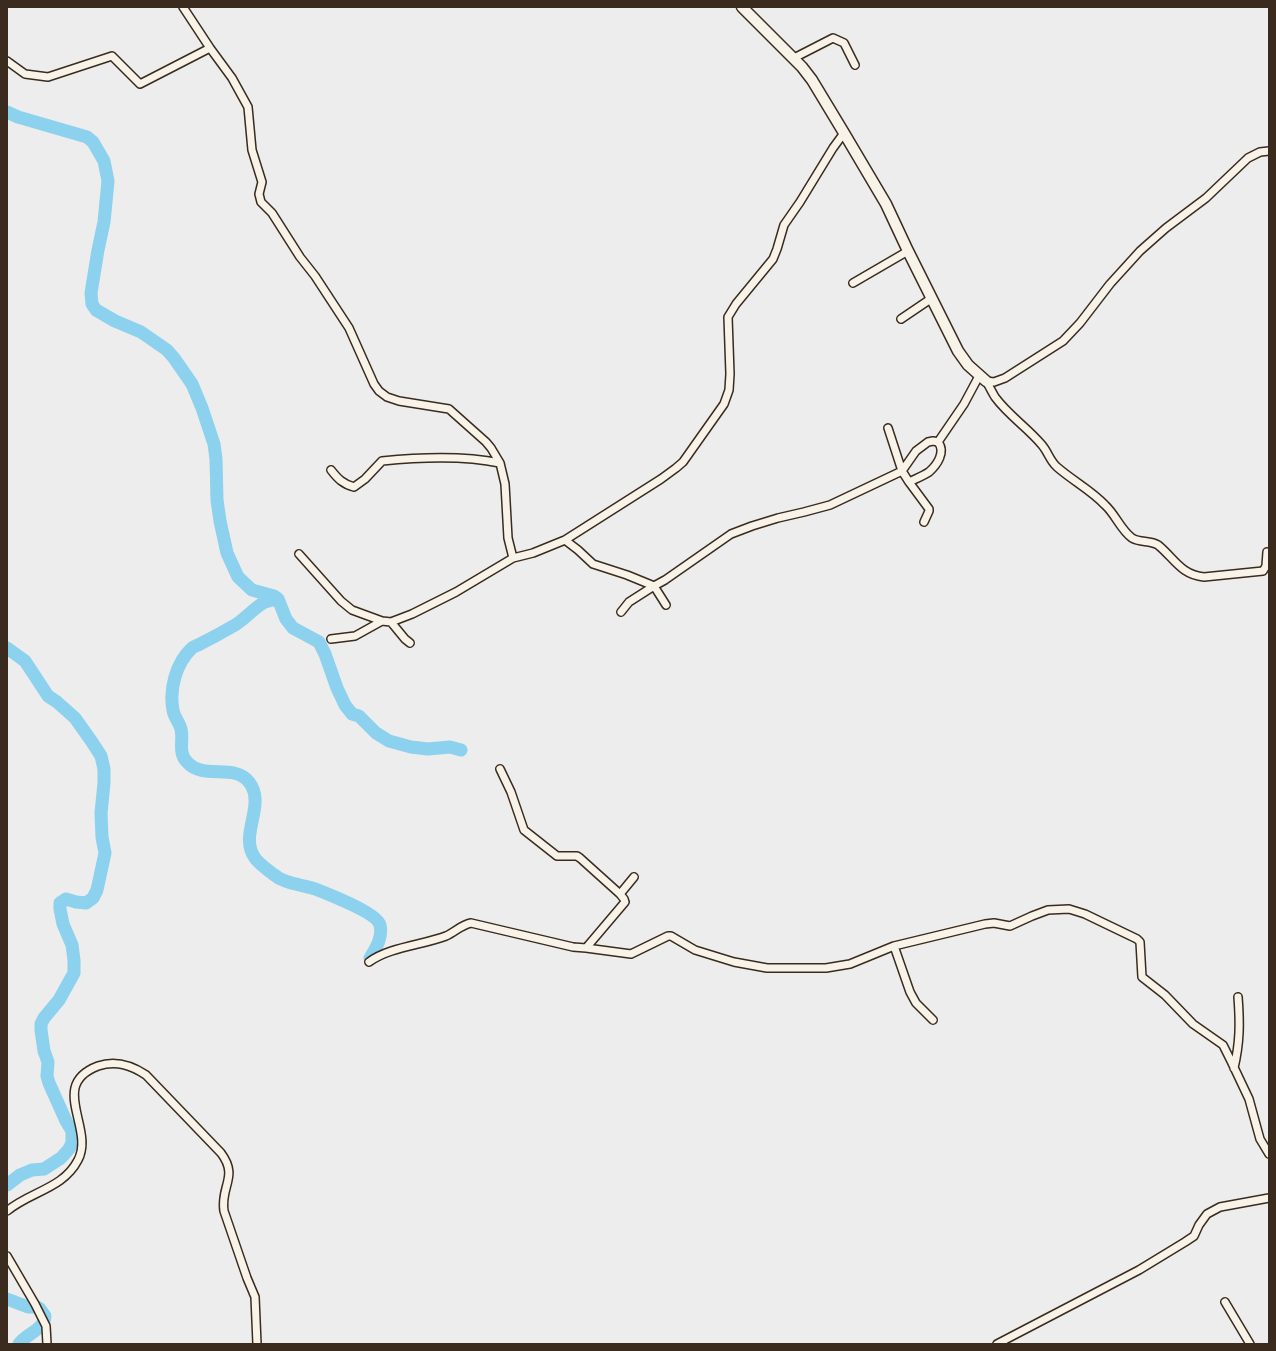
<!DOCTYPE html>
<style>
body{margin:0}
#map{position:relative;width:1276px;height:1351px;overflow:hidden;background:#ecedec;font-family:Mali,sans-serif}
canvas{display:block}
.frame{position:absolute;inset:0;border:8px solid #3b2a1e;pointer-events:none}
</style>
<div id="map">
<canvas width="1276" height="1351"></canvas>
<div class="frame"></div>
</div>
<script>
const context = document.querySelector('canvas').getContext('2d');
context.lineJoin = 'round';
function stroke(path, color, width, dash) { context.strokeStyle = color; context.lineWidth = width; context.lineCap = dash ? 'butt' : 'round'; context.setLineDash(dash || []); context.stroke(path); }
stroke(new Path2D(`
 M7,112L18,117L87,137L93,142L104,161L108,181L104,222L98,250L91,293L92,304L96,310L115,321L141,332L167,350L174,358L192,384L202,408L214,444L216,459L217,500L220,521L227,553L238,577L252,590L274,596L278,599L286,619L293,628L319,642L325,654L337,688L345,705L352,714L359,716L376,733L389,741L411,747L428,749L450,747L461,750
 M278,599C273,600 267,601 263,603C253,609 245,619 235,625C223,632 212,638 200,644C197,646 194,646 192,648C176,663 169,689 173,710C174,717 179,722 181,729C184,741 177,753 188,763C204,780 234,763 249,782C267,805 238,835 255,858C258,863 268,870 273,874C286,885 303,884 318,890C330,895 377,913 380,925C383,937 376,948 370,958
 M7,648L25,661L48,696L57,702L75,718L92,742L101,756L104,769V783L101,813L102,837L105,853L97,890L93,898L86,903L76,902L66,899L60,903V909L63,924L72,945L74,960V973L59,1000L44,1018L41,1024V1030L44,1051L48,1062L47,1076L49,1083L66,1121L72,1131V1143L69,1149L61,1158L44,1169L32,1170L20,1175L7,1185
 M7,1299L28,1307H37L40,1309L45,1316C45,1329 26,1334 19,1344`), '#8cd1ed', 13);
const street = new Path2D(`
 M183,7L210,48L232,78L248,107L252,150L262,182L259,194L261,202L272,213L300,257L315,276L349,328L374,384L379,391L387,397L399,401L449,409L486,442L491,448L500,463
 M794,58L833,38L844,43L855,65
 M7,61L25,74L48,77L112,56L140,84L210,48
 M853,283L908,251
 M901,319L932,298
 M986,381C989,386 992,392 995,397C1008,415 1028,428 1042,445C1048,452 1050,461 1057,467C1073,481 1091,490 1105,505C1116,515 1120,529 1132,538C1140,543 1150,540 1158,545C1174,558 1181,575 1204,577L1263,571L1266,566L1267,552
 M986,381L994,382L1005,378L1063,341L1080,323L1110,284L1140,251L1166,228L1206,198L1248,158L1260,152L1269,151
 M888,428L902,471L909,482
 M331,470C338,479 343,484 354,487L365,479L382,461C421,457 462,455 500,463L505,484L508,538L513,558
 M924,522L929,511V509L909,482C915,479 923,476 929,472C937,465 946,452 938,442L964,404L979,376
 M565,540L578,550L593,564L627,575L654,586L665,580L731,534L752,526L778,518L804,512L830,505L902,471L916,451L928,442L933,441L938,442
 M299,554L341,601L352,610L382,621
 M621,612L629,602L654,586L666,605
 M391,622L405,639L410,643
 M331,639L355,636L382,621L391,622L412,614L456,592L513,558L533,553L565,540L661,479L676,468L683,462L724,404L729,390L730,374L728,317L736,304L773,259L777,249L784,225L800,202L833,148L844,133
 M620,894L634,877
 M894,946L910,992L916,1003L933,1020
 M586,948L631,954L668,936H671L695,950L734,962L767,968H826L850,964L894,946L985,924L994,923L1010,926L1032,916L1048,910L1069,909L1085,914L1137,939L1140,942L1142,977L1165,995L1193,1024L1223,1045L1231,1061L1249,1099L1260,1139L1269,1154
 M369,962C389,947 423,945 446,936C455,932 461,925 471,923L573,947L586,948L625,902L624,899L620,894L580,858L577,856H557L524,830L511,792L500,769
 M1234,1068C1240,1042 1240,1023 1238,997
 M7,1211C31,1191 63,1189 78,1160C95,1128 48,1085 98,1066C116,1060 131,1065 146,1075L221,1153C239,1177 220,1186 224,1211L247,1278L255,1297L257,1344
 M7,1256L35,1304L46,1326L47,1344
 M1225,1302L1250,1344
 M997,1344L1139,1270L1185,1242L1194,1236L1199,1225L1207,1214L1220,1207L1269,1198`);
const secondary = new Path2D(`
 M742,7L802,67L812,80L844,133L886,204L908,251L958,351L968,365L986,381`);
stroke(street, '#3b2a1e', 10);
stroke(secondary, '#3b2a1e', 13);
stroke(street, '#f7f3e8', 7);
stroke(secondary, '#f7f3e8', 10);
</script>
